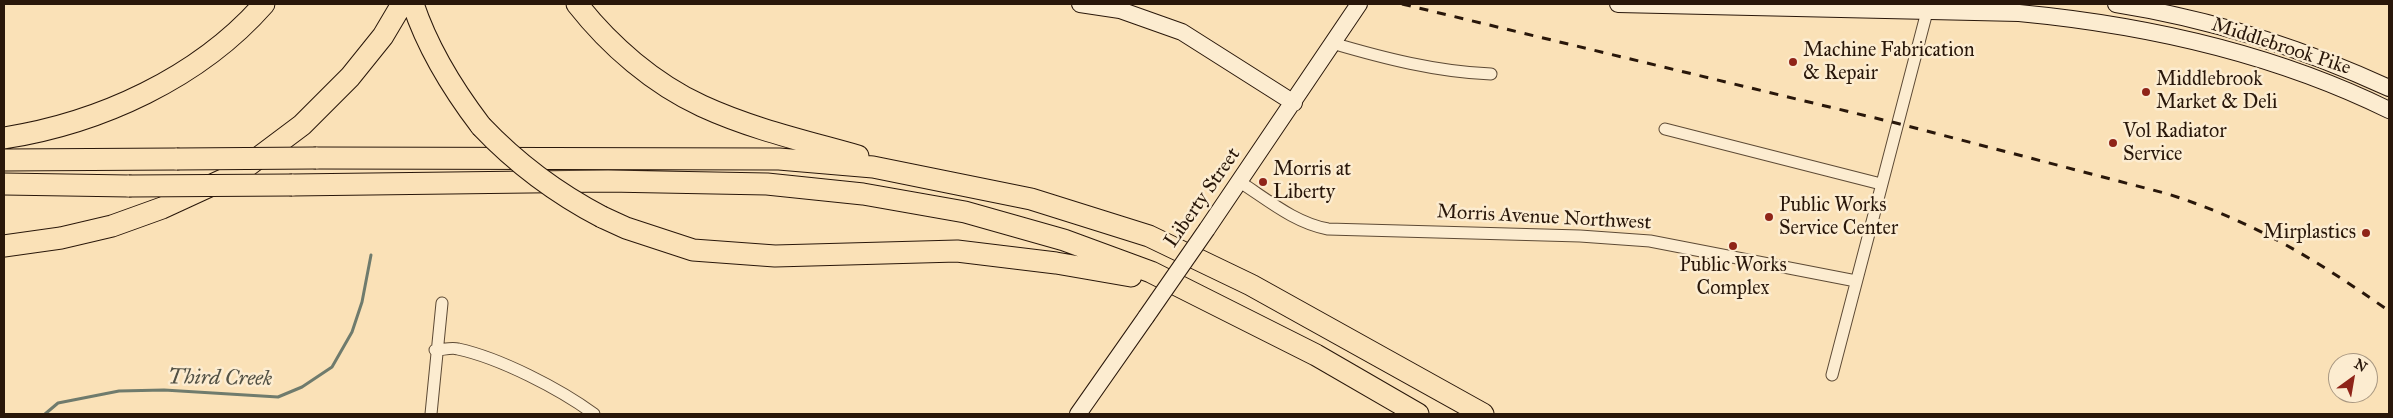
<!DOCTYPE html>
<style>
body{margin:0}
#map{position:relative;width:2393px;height:418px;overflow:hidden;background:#fae1b7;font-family:"IM FELL Great Primer",serif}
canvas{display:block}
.frame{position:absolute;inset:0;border:5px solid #29170a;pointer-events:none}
.north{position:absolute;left:2328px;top:353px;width:50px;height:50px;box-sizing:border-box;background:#fcecd0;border:1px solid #a89781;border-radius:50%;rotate:32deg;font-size:14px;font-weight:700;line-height:20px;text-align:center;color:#29170a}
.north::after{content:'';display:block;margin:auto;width:18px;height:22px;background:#8f2418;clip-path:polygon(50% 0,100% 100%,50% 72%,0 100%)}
</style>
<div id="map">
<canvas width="2393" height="418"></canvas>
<div class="frame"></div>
<div class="north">N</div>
</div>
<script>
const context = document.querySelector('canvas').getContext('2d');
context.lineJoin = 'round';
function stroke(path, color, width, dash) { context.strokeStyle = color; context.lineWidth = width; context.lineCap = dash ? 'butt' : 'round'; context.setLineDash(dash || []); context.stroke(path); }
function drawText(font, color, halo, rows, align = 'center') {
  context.font = font + ' "IM FELL Great Primer",serif'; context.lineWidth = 5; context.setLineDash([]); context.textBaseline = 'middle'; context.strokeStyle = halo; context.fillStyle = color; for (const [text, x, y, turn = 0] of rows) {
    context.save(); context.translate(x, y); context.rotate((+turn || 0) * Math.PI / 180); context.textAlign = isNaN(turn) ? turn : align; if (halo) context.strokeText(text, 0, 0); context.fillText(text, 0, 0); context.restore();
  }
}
stroke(new Path2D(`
 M45,414L58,403L119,391L164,390L278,397L302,387L332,367L352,332L362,302L371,255`), '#6f7b6d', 3);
const street = new Path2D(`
 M1332,43C1383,58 1437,72 1491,74
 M1665,129L1881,184
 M1240,182C1268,200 1295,223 1328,229L1580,236L1650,241L1856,281
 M435,350C442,350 452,347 458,349C500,358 560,389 594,414
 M1832,375L1929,4
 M431,414L442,303`);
const secondary = new Path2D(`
 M1080,4L1120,10L1182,32L1294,103
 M1618,4L2019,13C2146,25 2273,53 2389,110
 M2116,4C2211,19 2302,48 2389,88
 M1207,229L1359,4
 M1078,414L1146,317`);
const highway = new Path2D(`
 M413,4C428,49 452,88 481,126
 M577,4C610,46 654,84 702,106C752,129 805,141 858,156
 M4,138C100,123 199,78 264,4
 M316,158L779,159L873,167L1031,199L1149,236L1251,285L1483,414
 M4,160L177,159
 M4,184L129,186
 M292,185L608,181L767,184L863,194L965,212L1064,240L1151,272L1316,355L1418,414
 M602,217L626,228L693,250L775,256L957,251L1056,263L1131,276
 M4,246L61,238L112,226L162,208L238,173L302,125L350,77L383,36L402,4`);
stroke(street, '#5d4a35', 13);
stroke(secondary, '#29170a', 18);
stroke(highway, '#29170a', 23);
stroke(street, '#fcecd0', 11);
stroke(secondary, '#fcecd0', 16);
stroke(highway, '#fae1b7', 21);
stroke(new Path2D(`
 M1402,4L1896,123L2168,194C2255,222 2315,259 2389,311`), '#29170a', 3, [9, 9]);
const secondaryBridge = new Path2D(`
 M1146,317L1207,229`);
const highwayBridge = new Path2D(`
 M481,126C517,164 556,193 602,217
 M177,159L316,158
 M129,186L292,185`);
stroke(secondaryBridge, '#29170a', 18, []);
stroke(highwayBridge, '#29170a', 23, []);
stroke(secondaryBridge, '#fcecd0', 16);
stroke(highwayBridge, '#fae1b7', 21);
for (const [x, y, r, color] of [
 [1793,62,5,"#8f2418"],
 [2146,92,5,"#8f2418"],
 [2113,143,5,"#8f2418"],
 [1263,182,5,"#8f2418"],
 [1769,217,5,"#8f2418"],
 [2366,233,5,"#8f2418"],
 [1733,246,5,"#8f2418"]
]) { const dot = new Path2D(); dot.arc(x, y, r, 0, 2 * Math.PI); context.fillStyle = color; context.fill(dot); stroke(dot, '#fcecd0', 2); }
drawText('20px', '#29170a', '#fcecd0', [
 ["Middlebrook Pike",2281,47,18],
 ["Liberty Street",1203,198,-55],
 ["Morris Avenue Northwest",1544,218,3]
]);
drawText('20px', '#29170a', '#fcecd0', [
 ["Machine Fabrication",1803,51],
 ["& Repair",1803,74],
 ["Middlebrook",2156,80],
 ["Market & Deli",2156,103],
 ["Vol Radiator",2123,132],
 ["Service",2123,155],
 ["Morris at",1273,170],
 ["Liberty",1273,193],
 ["Public Works",1779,206],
 ["Service Center",1779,229],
 ["Mirplastics",2356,233,"right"],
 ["Public Works",1733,266,"center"],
 ["Complex",1733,289,"center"]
], 'left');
drawText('italic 21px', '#525144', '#fcecd0', [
 ["Third Creek",220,379,1]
]);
</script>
